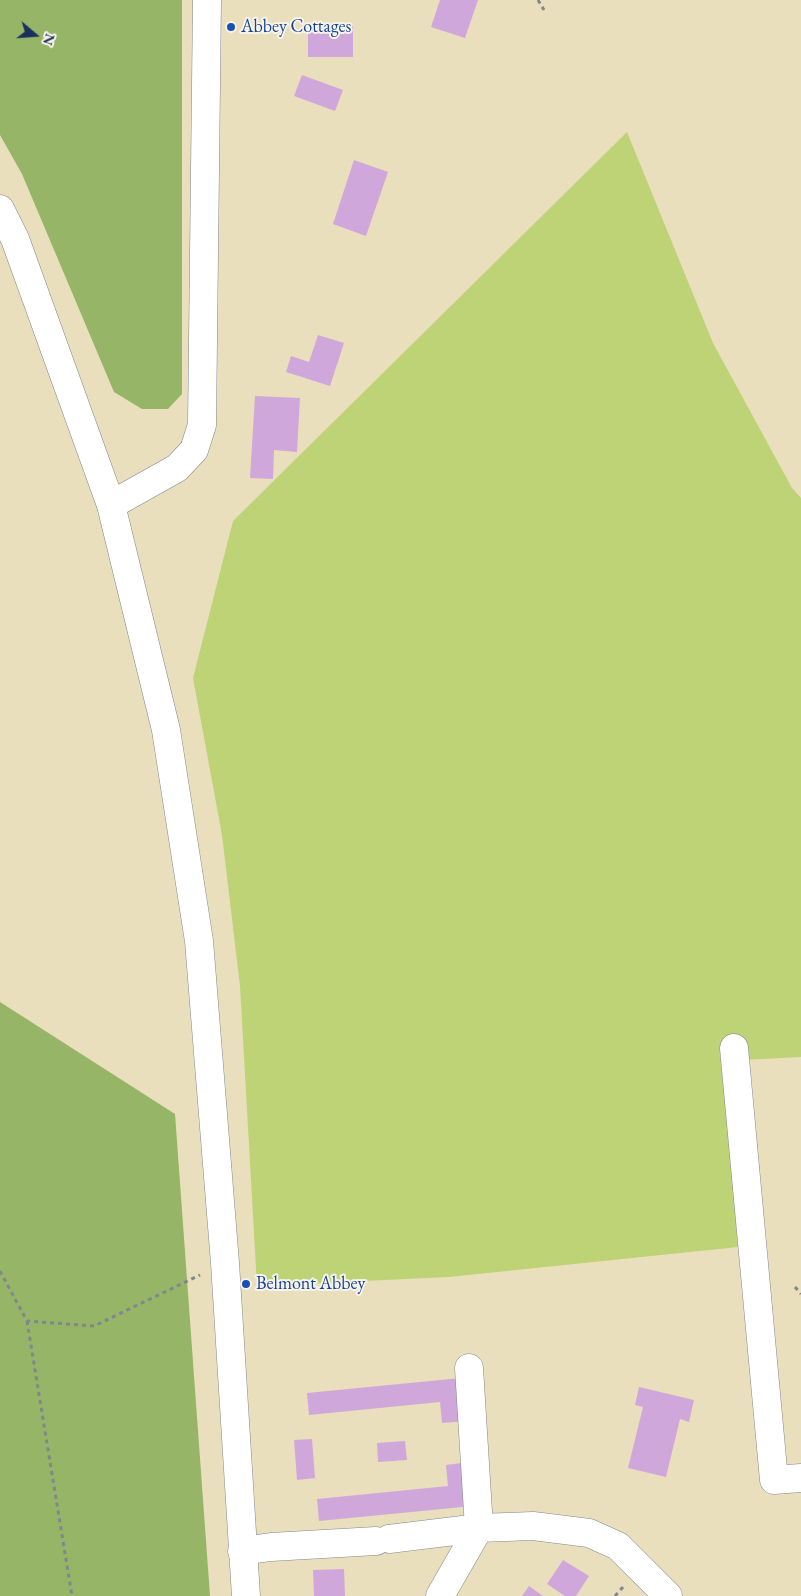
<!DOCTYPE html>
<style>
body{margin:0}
#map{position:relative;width:801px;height:1596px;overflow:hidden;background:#e9dfbc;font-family:"EB Garamond",serif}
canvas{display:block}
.north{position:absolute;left:10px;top:10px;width:50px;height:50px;-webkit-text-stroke:4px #f7f3e8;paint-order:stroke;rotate:108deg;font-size:14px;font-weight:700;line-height:20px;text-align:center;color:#1b2f5e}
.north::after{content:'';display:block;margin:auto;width:18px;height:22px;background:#1b2f5e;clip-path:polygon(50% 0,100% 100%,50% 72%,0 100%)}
</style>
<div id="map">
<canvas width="801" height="1596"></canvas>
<div class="north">N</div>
</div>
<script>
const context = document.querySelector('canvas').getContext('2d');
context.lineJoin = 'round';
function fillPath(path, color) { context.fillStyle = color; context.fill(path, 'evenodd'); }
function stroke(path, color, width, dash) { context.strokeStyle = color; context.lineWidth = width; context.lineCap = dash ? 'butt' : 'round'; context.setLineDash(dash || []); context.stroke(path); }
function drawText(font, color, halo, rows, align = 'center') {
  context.font = font + ' "EB Garamond",serif'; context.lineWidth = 4; context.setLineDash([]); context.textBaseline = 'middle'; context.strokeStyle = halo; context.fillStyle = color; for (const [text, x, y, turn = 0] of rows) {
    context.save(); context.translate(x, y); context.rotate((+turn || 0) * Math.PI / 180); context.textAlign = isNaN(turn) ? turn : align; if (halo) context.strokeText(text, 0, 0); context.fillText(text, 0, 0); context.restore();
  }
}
fillPath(new Path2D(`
 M627,132L713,343L792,488L801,498V1057L723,1061L738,1247L449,1277L257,1286L240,986L222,835L193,678L233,521Z`), '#bed376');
fillPath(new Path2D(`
 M0,0H182V394L168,409H142L114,392L22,174L0,135Z
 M0,1002L175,1114L210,1596H0Z`), '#96b567');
fillPath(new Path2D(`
 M440,0H478L465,38L431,27Z
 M308,26H353V57H308Z
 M302,75L343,90L335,111L294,96Z
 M354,160L388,172L366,236L333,224Z
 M318,335L344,343L330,386L286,372L291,356L309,362Z
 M255,396L300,398L297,452L274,450L273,479L250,478Z
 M461,1378L466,1421L442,1423L440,1402L309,1415L307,1393Z
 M639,1387L694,1400L689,1422L680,1419L666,1477L628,1468L643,1407L635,1405Z
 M312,1439L315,1478L297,1480L294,1440Z
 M405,1441L407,1460L378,1462L377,1443Z
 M469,1462L473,1506L319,1521L317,1499L448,1486L446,1465Z
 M563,1560L589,1576L576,1596H565L547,1584Z
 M344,1569L345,1596H314L313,1570Z
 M529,1586L543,1596H522Z`), '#d0a7db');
const minor = new Path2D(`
 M734,1048L774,1480L801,1478
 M389,1539L479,1528L533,1526L589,1533L618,1546L668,1596
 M242,1551L271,1547L376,1541
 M440,1596L479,1528L469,1368`);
const major = new Path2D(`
 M111,505L177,468L194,450L202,425L207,0`);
const highway = new Path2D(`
 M0,209L15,239L111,505L166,730L199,941L225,1263L246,1596`);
stroke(minor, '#82878d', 29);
stroke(major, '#82878d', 29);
stroke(highway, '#82878d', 29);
stroke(new Path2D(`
 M538,0L544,10
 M0,1271L27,1321L94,1326L200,1275
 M795,1287L801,1294
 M27,1321L72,1596
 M615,1596L623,1587`), '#82878d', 3, [4, 4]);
stroke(minor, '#fff', 28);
stroke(major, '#fff', 28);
stroke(highway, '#fff', 28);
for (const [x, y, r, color] of [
 [231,27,5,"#1a4fb4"],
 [246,1284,5,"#1a4fb4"]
]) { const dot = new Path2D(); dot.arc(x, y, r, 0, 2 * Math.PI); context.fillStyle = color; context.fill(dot); stroke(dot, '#f7f3e8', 2); }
drawText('18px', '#164399', '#f7f3e8', [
 ["Abbey Cottages",241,27],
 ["Belmont Abbey",256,1284]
], 'left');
</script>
